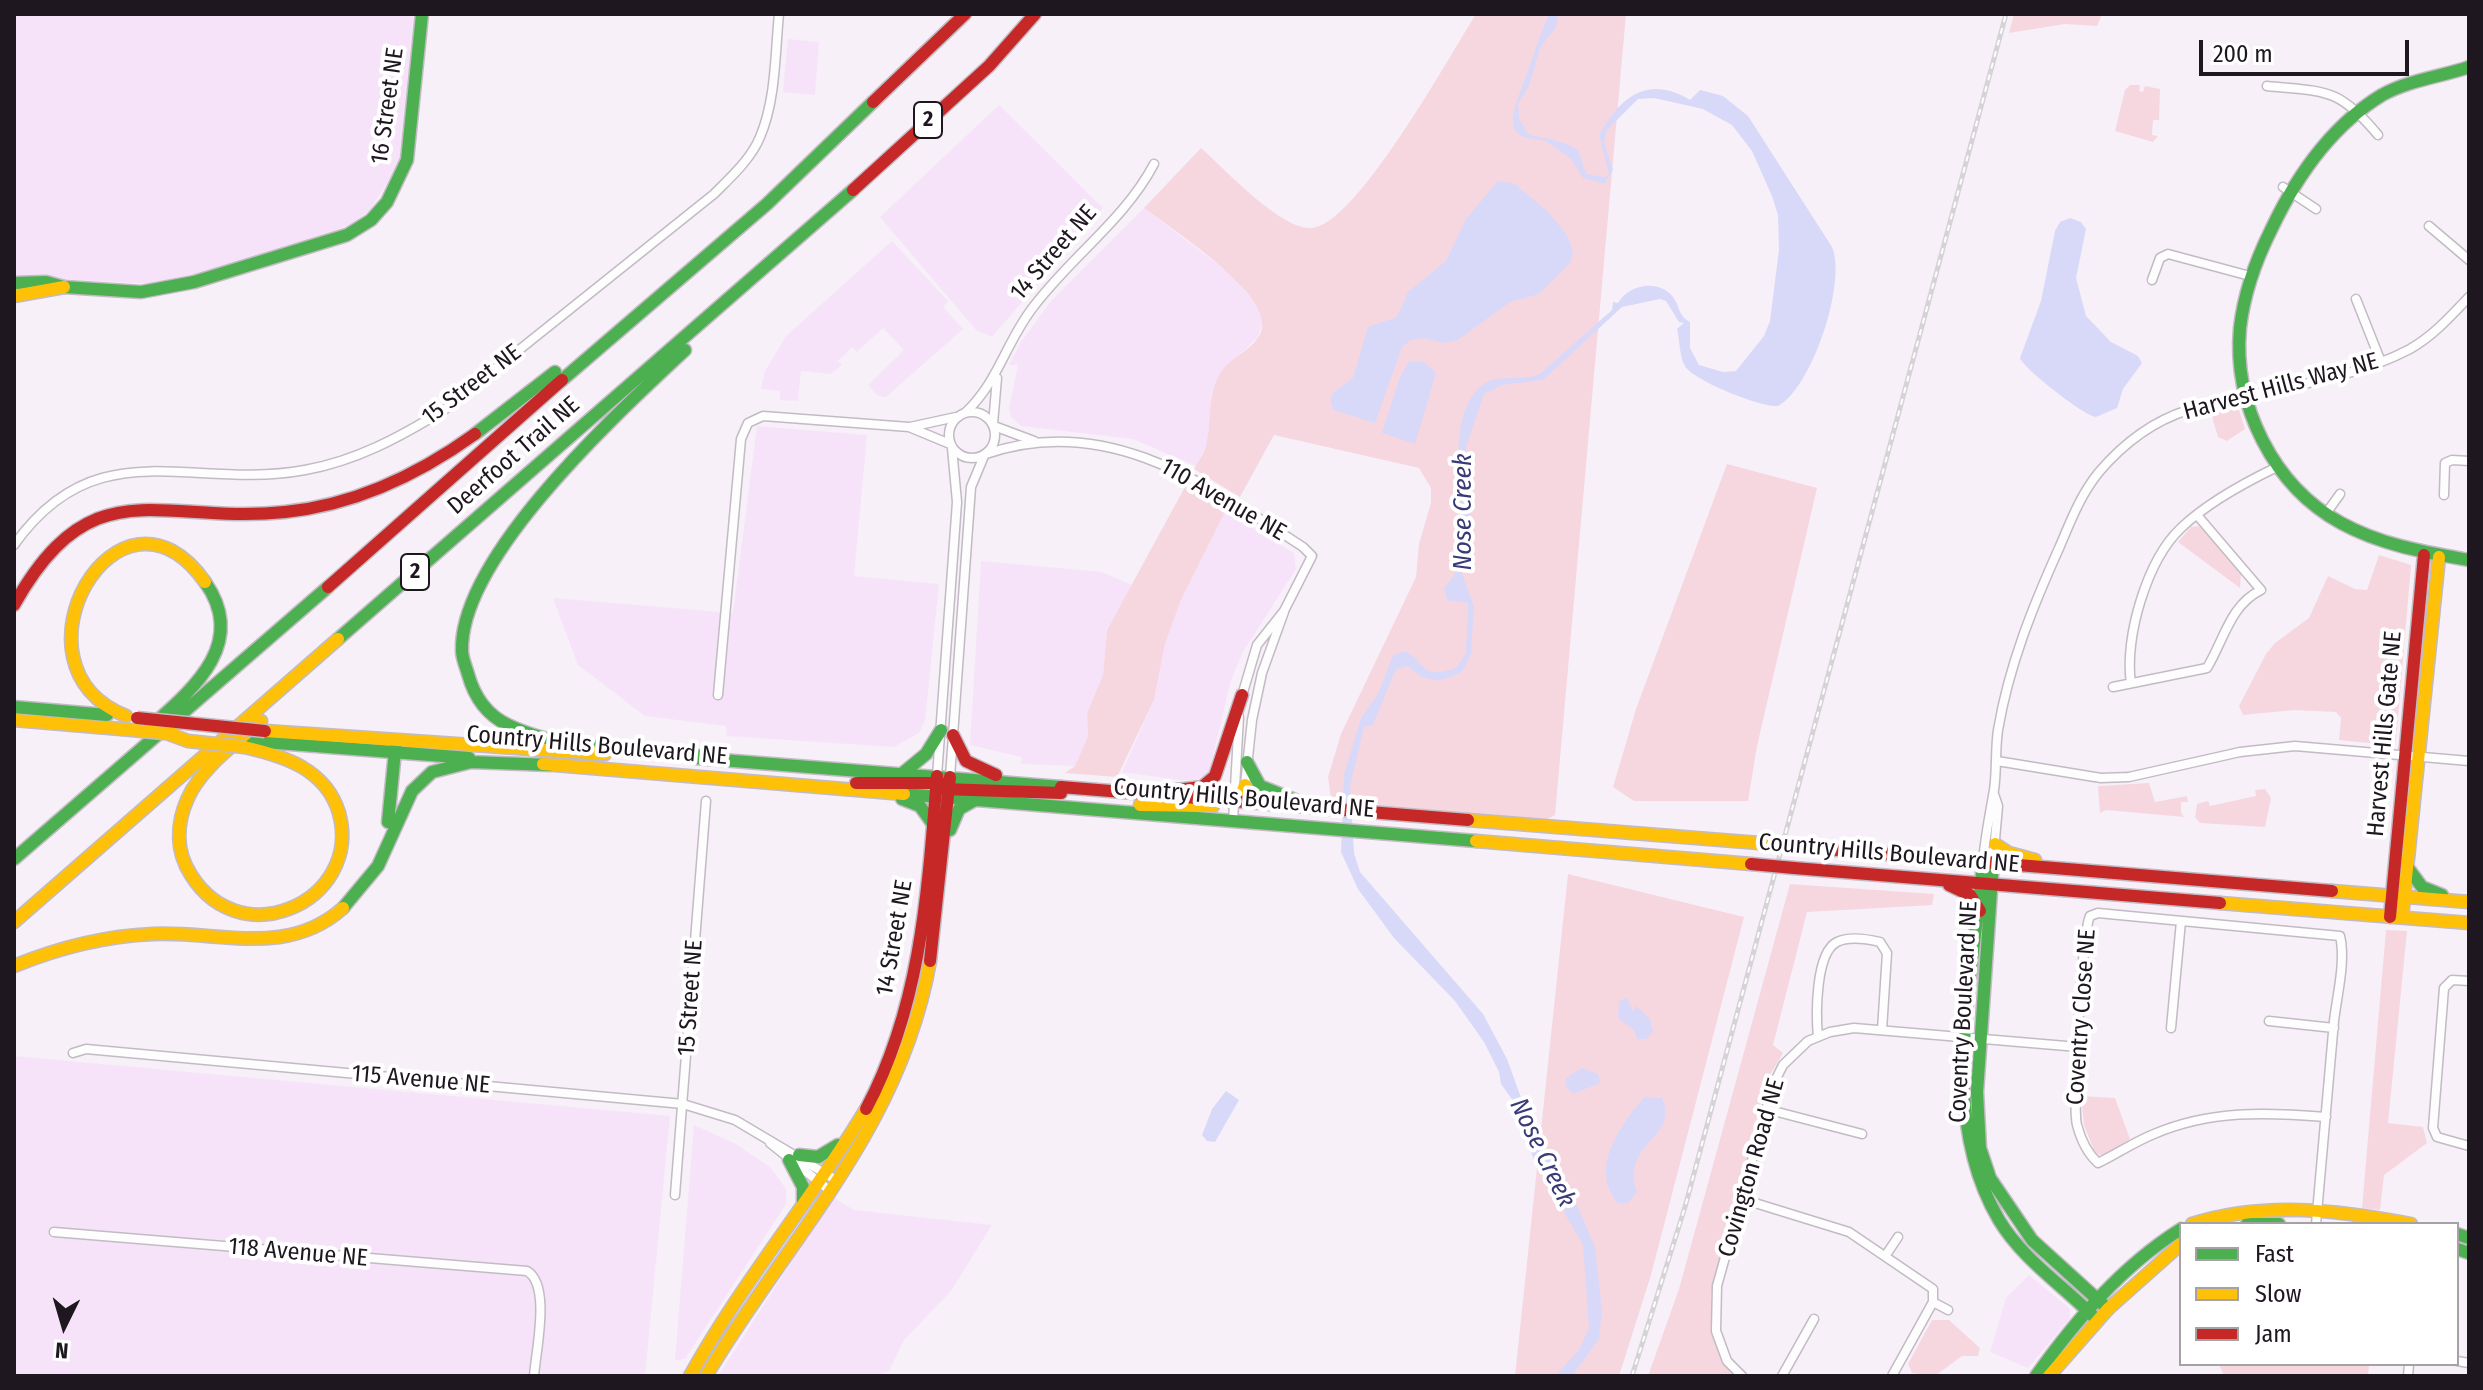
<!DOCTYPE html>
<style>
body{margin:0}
#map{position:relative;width:2483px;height:1390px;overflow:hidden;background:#f7f0f8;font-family:"Fira Sans Condensed",sans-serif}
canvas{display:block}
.frame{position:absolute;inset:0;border:16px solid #1f1720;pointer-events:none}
.legend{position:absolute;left:2179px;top:1222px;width:280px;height:144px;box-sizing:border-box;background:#fff;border:2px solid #a5a2a6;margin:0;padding:10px 14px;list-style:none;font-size:24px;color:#1f1720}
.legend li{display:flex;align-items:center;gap:16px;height:40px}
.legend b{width:40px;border:2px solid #a5a2a6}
.north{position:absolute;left:24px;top:1286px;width:80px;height:80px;-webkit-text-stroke:6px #fff;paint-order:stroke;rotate:185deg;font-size:22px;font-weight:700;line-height:32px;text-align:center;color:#1f1720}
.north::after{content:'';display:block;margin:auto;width:28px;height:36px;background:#1f1720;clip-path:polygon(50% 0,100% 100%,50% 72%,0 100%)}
.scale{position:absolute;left:2199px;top:40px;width:210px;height:36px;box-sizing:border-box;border:4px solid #1f1720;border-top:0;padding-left:10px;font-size:24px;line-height:28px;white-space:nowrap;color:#1f1720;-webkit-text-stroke:6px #fff;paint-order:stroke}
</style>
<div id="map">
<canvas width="2483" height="1390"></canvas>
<div class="frame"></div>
<ul class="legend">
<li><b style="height:10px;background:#4caf50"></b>Fast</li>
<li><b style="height:10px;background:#ffc107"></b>Slow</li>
<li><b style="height:10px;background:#c62828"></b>Jam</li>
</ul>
<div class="north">N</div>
<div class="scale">200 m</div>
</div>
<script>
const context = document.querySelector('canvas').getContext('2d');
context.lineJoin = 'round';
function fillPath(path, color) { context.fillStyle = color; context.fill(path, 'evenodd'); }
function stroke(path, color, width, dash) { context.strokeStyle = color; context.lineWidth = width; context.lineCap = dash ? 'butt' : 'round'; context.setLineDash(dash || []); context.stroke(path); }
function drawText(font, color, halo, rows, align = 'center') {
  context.font = font + ' "Fira Sans Condensed",sans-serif'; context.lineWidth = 8; context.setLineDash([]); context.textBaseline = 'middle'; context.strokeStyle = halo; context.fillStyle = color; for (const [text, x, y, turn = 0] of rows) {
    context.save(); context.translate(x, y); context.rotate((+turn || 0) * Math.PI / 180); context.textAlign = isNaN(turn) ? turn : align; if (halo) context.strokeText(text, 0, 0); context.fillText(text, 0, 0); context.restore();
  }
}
fillPath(new Path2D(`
 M14,14H416L405,138L399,165L371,208L355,222L323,237L159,284L14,277Z
 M788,39L819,42L815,95L783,92Z
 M999,105L1103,208L992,337L976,330L880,217Z
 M1144,208L1233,276L1259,309L1263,321L1258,337L1220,373L1212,393L1207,445L1196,466L1133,439L1021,426L1011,417L1009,408L1018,365H1009L1021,342L1051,301Z
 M892,241L948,301L943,307L963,329L886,397L878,396L868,385L904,350L883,328L857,352L852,347L838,361L842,365L831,374L801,371L798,401L780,400V391L761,389L765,371L786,336Z
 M757,426L867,435L854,576L939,584L925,721L919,733L894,747L727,736L726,726L645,716L578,665L553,598L733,613Z
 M1226,510L1294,553L1296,569L1243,652L1231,680L1209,772L1197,780H1179L1122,772L1154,700L1165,644L1181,600Z
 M981,561L1102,572L1132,585L1107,630L1103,675L1087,713L1088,736L1075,766L1021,764V757L970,745Z
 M14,1056L670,1116L645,1376H14Z
 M694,1125L736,1144L771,1168L786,1189V1204L685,1359L675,1360Z
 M833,1197L854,1210L992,1225L951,1291L904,1340L889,1371L873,1376H718Z
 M2029,1275L2070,1309V1318L2028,1368L1990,1352L2006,1298Z`), '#f6e3f9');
fillPath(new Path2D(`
 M1476,14H1626L1555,815L1544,821L1383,808L1373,801L1331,798L1328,777L1341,734L1416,577L1419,544L1431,503V488L1419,468L1274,435L1240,497L1194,469C1199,460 1206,451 1207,441C1211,419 1208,396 1219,375C1228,358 1254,350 1261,332C1276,296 1170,228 1144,208L1201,148C1226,170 1277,226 1309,228C1353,232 1451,53 1476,14Z
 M2014,14H2102L2097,26L2065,24L2009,33Z
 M2130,85H2140L2139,91L2143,92L2145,86L2160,89L2159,120H2153L2152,135L2158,136L2153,142L2115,131L2125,90Z
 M2234,408L2239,410L2245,429L2227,441L2218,437L2211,413Z
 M1727,464L1817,488L1757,746L1748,801H1634L1613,787L1636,709Z
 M1186,485L1226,510L1181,600L1165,644L1154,700L1117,777L1065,773L1075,766L1088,736L1087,713L1103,675L1107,630Z
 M2199,526L2241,572L2240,588L2178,542L2191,527Z
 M2379,555L2411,565L2396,741L2387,745L2339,740L2341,718L2336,712L2294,710L2243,715L2239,706L2266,654L2275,643L2309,618L2328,576L2355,589L2367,590Z
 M2149,783L2155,802L2187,796L2188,802H2181V812L2184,817L2106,810L2100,813L2098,786Z
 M2265,789L2271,798L2265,827L2200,823L2195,817L2197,804L2208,801L2210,806L2256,796L2255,790Z
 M1568,874L1744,917L1651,1275L1619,1376H1515Z
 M1790,884L1934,894L1932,905L1807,912L1773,1045L1783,1053L1767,1080L1711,1296L1714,1340L1733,1376H1648L1679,1289Z
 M2386,930L2407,931L2388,1123L2423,1127L2427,1143L2384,1175L2380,1210L2362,1208Z
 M2081,1096L2115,1098L2130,1139L2104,1156L2095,1153L2084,1125Z
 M1932,1320H1949L1980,1348L1978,1356H1962L1935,1376L1912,1373L1908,1364Z
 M2219,1364H2369L2368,1376H2224Z`), '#f6d7e0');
fillPath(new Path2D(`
 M1549,14H1558L1556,27L1540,48L1529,86L1518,104L1519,118L1529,135C1539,136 1571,143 1577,150C1582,155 1582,167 1587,174L1604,177L1609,174L1599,135C1620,98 1647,74 1690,100L1700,90L1723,96L1748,116L1832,247C1847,282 1812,388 1778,406C1762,408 1692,380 1685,366C1679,356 1680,340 1677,329L1684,323L1679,322L1666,301L1660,299L1622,307L1543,380L1502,385L1484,394L1466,447L1470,518L1462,574L1474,606L1471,654L1462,672C1441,683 1426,684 1408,666L1396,669L1373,725L1364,727L1350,787L1354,853L1360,872L1483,1014L1507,1059L1537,1142L1544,1148L1577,1205L1595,1247L1602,1310L1599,1339L1572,1376H1555L1579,1350L1589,1328L1583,1245L1534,1160L1514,1102L1501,1084L1499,1072L1484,1042L1455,1001L1394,938L1358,889L1341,852L1344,774L1361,718L1379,692L1393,655L1406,651C1427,666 1422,679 1456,668L1466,653L1468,603L1447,600L1444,588C1449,581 1456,575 1458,567C1472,517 1438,424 1481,386C1498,372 1523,383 1541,373L1612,310L1613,302L1618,303C1629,284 1659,279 1673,297C1680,306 1678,316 1690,322V348L1699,365L1723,372L1736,371L1764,336L1770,321L1779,250L1778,215L1772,196L1752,151L1732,125L1703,109L1654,98L1638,99L1607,130L1604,142L1613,170L1604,184L1583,178L1571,159L1544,140C1499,140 1513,112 1523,84C1532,61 1539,37 1549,14Z
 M1498,181L1515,184L1549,213L1567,235L1573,251L1571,262L1539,294L1510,302L1458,340L1444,343L1423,338L1411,340L1402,347L1375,423L1333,410L1330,399L1334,392L1353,378L1368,327L1397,317L1408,292L1446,261L1466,219Z
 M2070,218L2081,222L2086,229L2076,278L2086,316L2111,342L2138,356L2142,363L2123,389L2117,408L2096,417C2084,416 2022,367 2020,358L2041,301L2055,231L2060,222Z
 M1409,361L1424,362L1436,373L1415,444L1382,433L1400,377Z
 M1627,998L1633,1011L1636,1006L1650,1019L1653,1032L1646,1039H1637L1634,1030L1618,1018L1619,1001Z
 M1582,1068L1598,1074L1600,1083L1573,1094L1565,1085L1566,1078Z
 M1226,1091L1239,1100L1215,1142L1207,1141L1202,1135L1212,1109Z
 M1644,1097L1662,1098C1680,1139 1620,1142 1637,1192L1627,1204L1618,1203C1588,1168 1621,1125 1644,1097Z`), '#d8d9f9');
const street = new Path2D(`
 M2267,86C2326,92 2338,87 2378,135
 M2283,187L2316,209
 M2429,226L2469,260
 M2152,280L2160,258L2168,254L2250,276
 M2356,299L2381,362
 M949 435a23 23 0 1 1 46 0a23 23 0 1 1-46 0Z
 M965,413C998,382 1005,345 1031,310C1068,259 1124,221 1154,164
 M993,424L997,378
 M994,426L1034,441
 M910,427L956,417
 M986,454C1107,412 1206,484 1303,547L1312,556L1284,611L1257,645L1241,699
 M2444,495L2445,463L2452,460L2469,461
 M2325,515L2340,494
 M14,545C97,428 191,491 305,470C356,461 400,437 444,410L714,194C731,177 751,159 760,137C776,100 775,53 779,14
 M2131,683C2124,638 2147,560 2181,528C2206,504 2244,483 2275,468
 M2113,687L2207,668C2224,640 2230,605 2261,590L2197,515
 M718,695L741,439L748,423L763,416L909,427L950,444
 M1997,761L2101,778L2129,777L2240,752L2295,746L2469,761
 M937,776L957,502L952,448
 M950,777L971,487L984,456
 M1245,785L1252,720L1262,673L1284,612
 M1233,822L1239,717
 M1983,862C1985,837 1990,814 1994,790C1997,770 1995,750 1998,730C2009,665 2033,606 2060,546C2071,520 2081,494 2099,472C2123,444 2153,421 2188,410C2260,388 2342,385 2410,349C2433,336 2451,316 2469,297
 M1993,862L1998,806L1994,794
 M2469,981L2452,980L2444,988L2433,1128L2437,1137L2469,1146
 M2269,1021L2334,1028
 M2171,1028L2181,921
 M1818,1037C1816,1016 1815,953 1837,942C1849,936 1867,939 1880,942L1887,953L1882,1030
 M73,1053L86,1049L683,1104L735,1120L836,1180
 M1766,1109L1862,1134
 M770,1143L829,1190
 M675,1195L706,801
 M1742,1199L1849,1232L1933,1289V1302L1892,1376
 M2316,1224C2322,1156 2328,1089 2334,1021C2337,995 2346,961 2340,936L2098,913L2090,916C2082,932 2072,1105 2077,1125C2081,1140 2087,1153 2098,1163C2117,1154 2134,1142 2154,1134C2210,1110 2266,1112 2326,1117
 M54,1232L527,1271C551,1285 536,1350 534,1376
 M1886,1255L1898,1237
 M1933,1302L1948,1310
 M2457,1361L2469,1363
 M1742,1376L1727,1361L1716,1331L1717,1286L1773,1085L1783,1065L1808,1041L1830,1032L1854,1028L2078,1047
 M1782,1376L1814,1319
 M2408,1376L2409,1364`);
const fast = new Path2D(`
 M2469,67C2440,77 2409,80 2382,95C2331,126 2296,177 2271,230C2256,260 2244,293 2240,328C2233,404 2273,486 2341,523C2381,545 2424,552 2469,560
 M14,283L46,282L64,287L141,292L194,282L347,235L371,220L387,202L407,160L422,14
 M685,350C620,411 459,557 462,651C462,658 466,667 468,674C474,696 487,715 508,725C562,751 629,749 687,752L704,758
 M562,380L767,204L873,102
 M475,434L555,372
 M338,639L853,190
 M14,707L107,715
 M148,729C192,690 249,644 205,582
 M252,741L469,758
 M696,758L1061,787
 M1247,762L1260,786L1295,800
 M903,773L926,754L941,730
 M904,794L1476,841
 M902,799L920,806L933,824
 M388,822L396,741
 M950,830L959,809L975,800
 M14,859L328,587
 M1983,862C1974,978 1936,1113 1999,1220C2023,1260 2065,1287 2097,1320
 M1993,862L1977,1092L1980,1148L1990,1178L2032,1240L2108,1309
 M2408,868L2422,887L2442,895
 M343,908L378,866L412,791L432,772L471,762L550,765
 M799,1155L818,1157L838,1145
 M789,1160L803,1187V1203
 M2247,1224H2279
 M2457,1234L2469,1238
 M2457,1249L2469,1253
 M2036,1376C2076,1320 2122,1266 2181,1229`);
const slow = new Path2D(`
 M14,296L64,287
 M126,716C0,666 119,460 205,582
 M14,720L121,729
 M265,731L605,754
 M244,747C284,756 326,769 339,813C364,902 234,961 186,866C174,841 179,813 192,790C209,762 237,742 261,721
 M543,764L904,794
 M1231,802L1241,795L1245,785
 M1140,805L1213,806
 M1468,820L1759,843
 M1476,841L1751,864
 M1995,844L2009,853L2035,860
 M2332,891L2469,902
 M2220,903L2469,923
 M2402,917L2439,557
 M14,922L338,639
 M14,966C58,948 105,936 153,934C220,931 287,958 343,908
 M2192,1224C2264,1201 2338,1210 2411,1224
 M690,1376C742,1282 811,1201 866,1109
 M706,1376C790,1235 900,1130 930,961
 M2049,1376L2108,1309L2181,1244`);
const jam = new Path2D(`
 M873,102L965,14
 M853,190L989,66L1035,14
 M328,587L562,380
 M14,605C93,465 158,525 285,512C355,505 418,475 475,434
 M953,735L966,761L996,775
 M856,783H941
 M1061,787L1468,820
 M943,789L1061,793
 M1176,790L1202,787L1215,776L1242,695
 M1801,847L2332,891
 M1794,868L2220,903
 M1949,885L1970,895L1980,911
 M2390,917L2424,555
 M930,961L950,777
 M866,1109C921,1006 928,890 937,776`);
stroke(street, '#c2bbc3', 11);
stroke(fast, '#c2bbc3', 15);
stroke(slow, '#c2bbc3', 15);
stroke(jam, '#c2bbc3', 15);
stroke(street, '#fefdfe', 8);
stroke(fast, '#4caf50', 12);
stroke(slow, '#ffc107', 12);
stroke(jam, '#c62828', 12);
const rail = new Path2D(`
 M1632,1376L1685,1207L2006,14`);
stroke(rail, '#d6d3d6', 5);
stroke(rail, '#fff', 2, [6]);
const slowBridge = new Path2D(`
 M121,729L174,734
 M166,733L188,741L244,747
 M1759,843L1801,847`);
const jamBridge = new Path2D(`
 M137,718L265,731
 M1751,864L1794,868`);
stroke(slowBridge, '#c2bbc3', 15, []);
stroke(jamBridge, '#c2bbc3', 15, []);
stroke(slowBridge, '#ffc107', 12);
stroke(jamBridge, '#c62828', 12);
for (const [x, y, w] of [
 [928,120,28],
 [415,572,28]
]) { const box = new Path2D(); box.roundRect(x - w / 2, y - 18, w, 36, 6); context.fillStyle = '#fff'; context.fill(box); stroke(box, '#1f1720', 2); }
drawText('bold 22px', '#1f1720', null, [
 ["2",928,120],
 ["2",415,572]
]);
drawText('24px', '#1f1720', '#fff', [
 ["16 Street NE",388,106,-82],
 ["14 Street NE",1054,253,-49],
 ["15 Street NE",472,385,-37],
 ["Harvest Hills Way NE",2281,387,-15],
 ["Deerfoot Trail NE",514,456,-41],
 ["110 Avenue NE",1223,500,30],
 ["Harvest Hills Gate NE",2385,734,-85],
 ["Country Hills Boulevard NE",597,746,5],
 ["Country Hills Boulevard NE",1244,799,5],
 ["Country Hills Boulevard NE",1889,854,5],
 ["14 Street NE",895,938,-80],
 ["15 Street NE",691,998,-86],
 ["Coventry Boulevard NE",1964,1012,-87],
 ["Coventry Close NE",2082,1017,-86],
 ["115 Avenue NE",421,1080,5],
 ["Covington Road NE",1752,1168,-74],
 ["118 Avenue NE",298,1253,5]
]);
drawText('italic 26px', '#393a78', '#fff', [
 ["Nose Creek",1464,512,-90],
 ["Nose Creek",1542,1153,64]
]);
</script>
